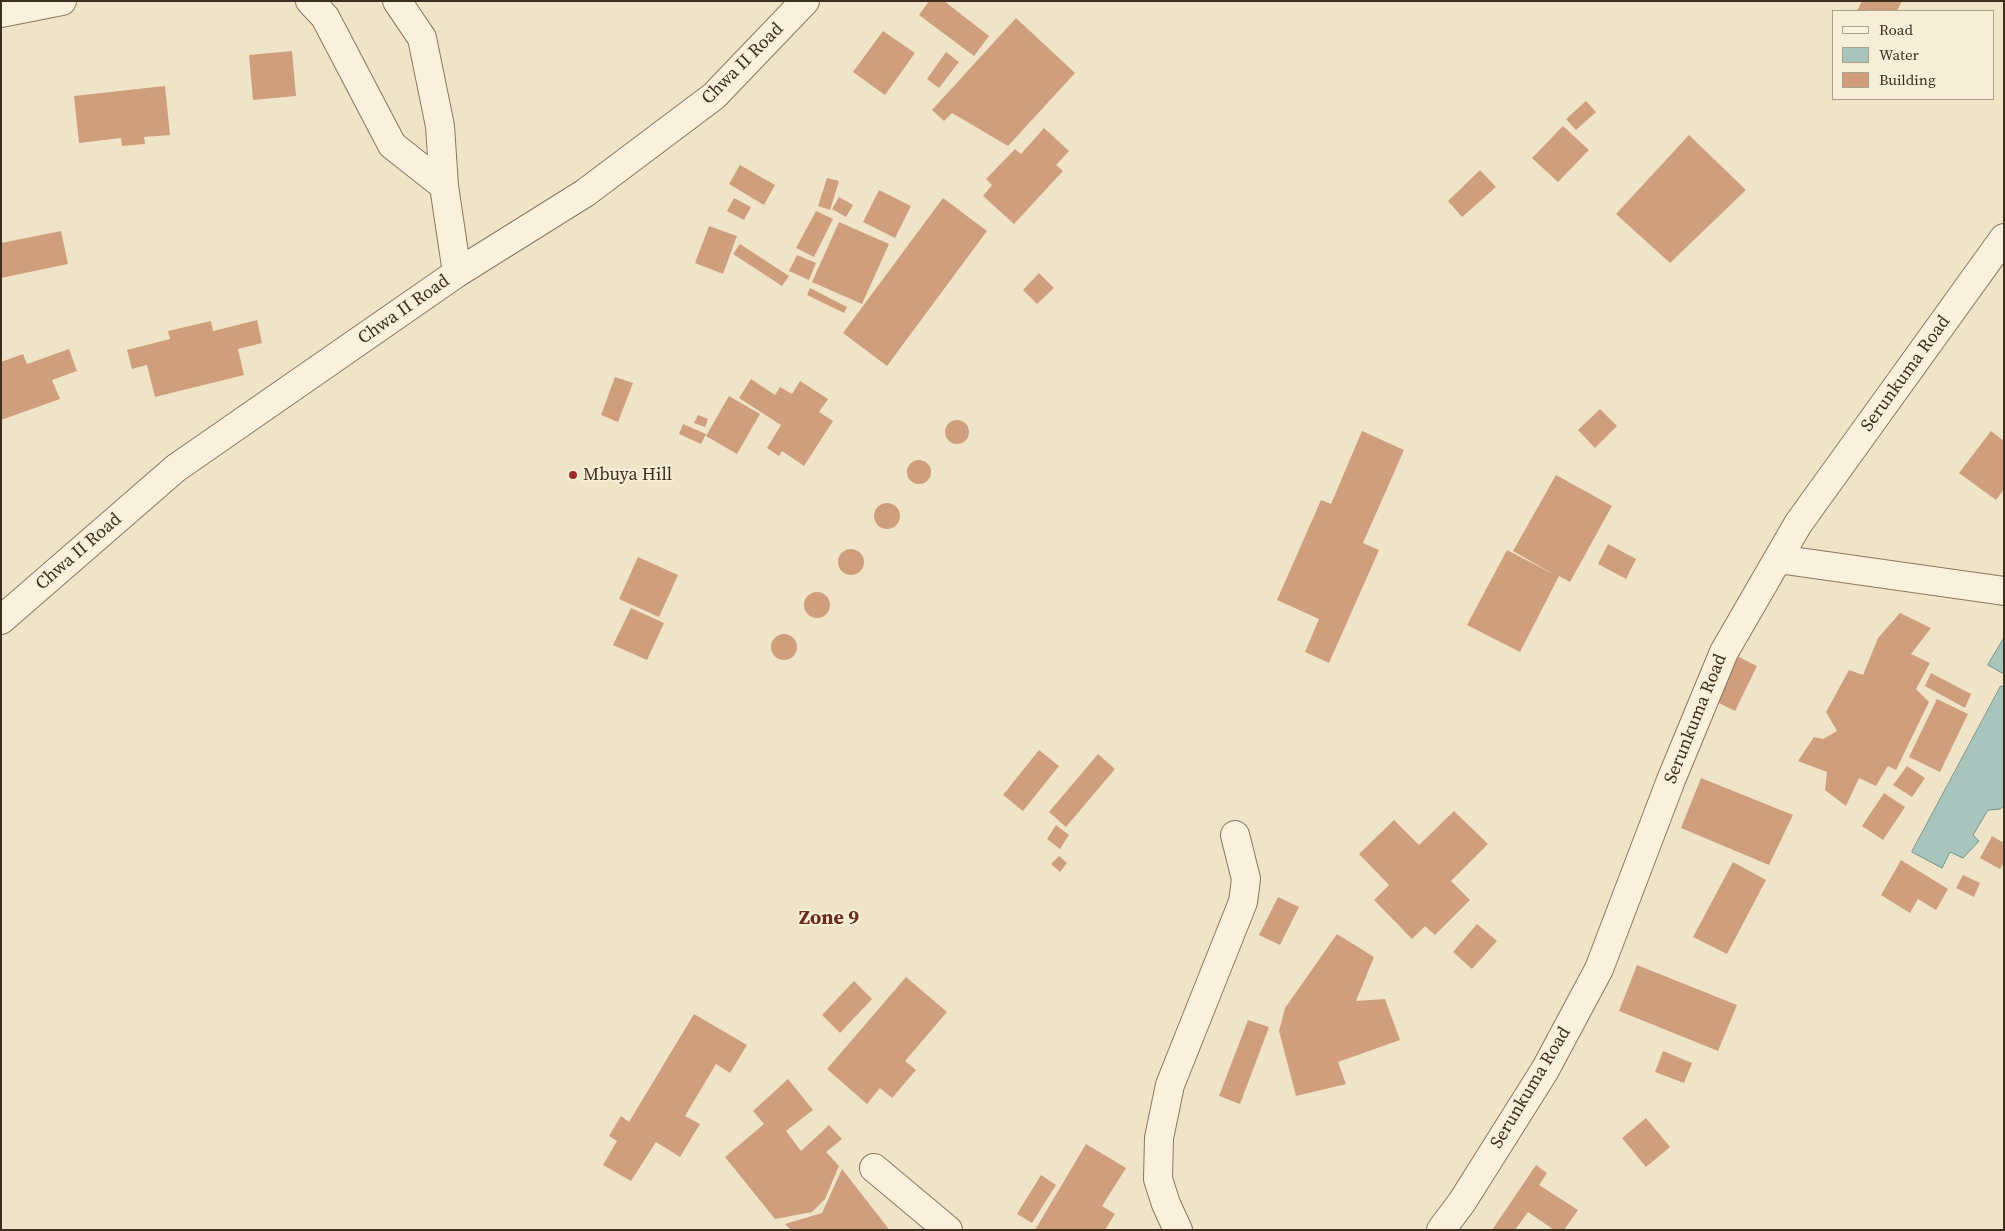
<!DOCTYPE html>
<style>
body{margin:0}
#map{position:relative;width:2005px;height:1231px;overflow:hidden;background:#f0e4c8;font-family:"Source Serif 4",serif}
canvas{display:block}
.frame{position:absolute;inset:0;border:2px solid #3d2e20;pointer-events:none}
.legend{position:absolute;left:1832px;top:10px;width:162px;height:90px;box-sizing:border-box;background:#f7eed8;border:1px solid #ada18e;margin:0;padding:6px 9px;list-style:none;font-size:15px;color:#3d2e20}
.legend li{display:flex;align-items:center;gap:10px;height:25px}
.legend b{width:25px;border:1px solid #ada18e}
</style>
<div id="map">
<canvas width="2005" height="1231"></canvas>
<div class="frame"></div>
<ul class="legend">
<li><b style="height:6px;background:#faf1dc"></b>Road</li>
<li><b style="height:14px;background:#a9c4bc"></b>Water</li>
<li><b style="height:14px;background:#cf9f7d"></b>Building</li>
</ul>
</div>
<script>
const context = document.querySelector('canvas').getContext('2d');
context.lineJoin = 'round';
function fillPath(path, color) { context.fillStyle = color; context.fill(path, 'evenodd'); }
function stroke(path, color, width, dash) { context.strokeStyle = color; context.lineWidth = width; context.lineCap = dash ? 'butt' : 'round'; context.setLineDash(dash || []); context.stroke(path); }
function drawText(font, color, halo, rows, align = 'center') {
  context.font = font + ' "Source Serif 4",serif'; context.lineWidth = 4; context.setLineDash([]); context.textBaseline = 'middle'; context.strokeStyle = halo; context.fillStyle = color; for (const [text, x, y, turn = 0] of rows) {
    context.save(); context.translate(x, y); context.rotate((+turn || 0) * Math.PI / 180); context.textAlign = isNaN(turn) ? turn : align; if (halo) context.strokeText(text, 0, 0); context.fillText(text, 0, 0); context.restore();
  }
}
const water = new Path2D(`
 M2004,638V674L1988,665Z
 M2001,686L2004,688V806L2000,809L1988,810L1973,835L1979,841L1963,858L1950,852L1942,868L1912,852Z`);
fillPath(water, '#a9c4bc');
stroke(water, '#6f938a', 1);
fillPath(new Path2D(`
 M929,1H944L989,36L974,56L919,15Z
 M1862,1H1902L1897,11H1857Z
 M1016,18L1075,73L1008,146L952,113L944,121L932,110Z
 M883,31L915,53L885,95L853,72Z
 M292,51L296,96L253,100L249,55Z
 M946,52L959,62L939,88L927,79Z
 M165,86L170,135L144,137L145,144L122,146L121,138L79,143L74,96Z
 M1586,101L1596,112L1576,130L1566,119Z
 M1563,126L1589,150L1558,182L1532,158Z
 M1044,128L1069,151L1056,165L1063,171L1014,224L983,196L992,185L986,179L1015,149L1021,154Z
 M1689,135L1746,190L1670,263L1616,214Z
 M740,165L775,185L764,205L729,184Z
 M1480,170L1496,187L1462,217L1448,201Z
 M827,178L839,181L830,210L818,206Z
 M879,190L911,206L895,238L863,222Z
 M839,197L853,205L846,217L832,209Z
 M734,198L751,207L744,220L727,211Z
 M943,198L987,231L887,366L843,333Z
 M816,211L833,219L814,257L796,248Z
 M839,222L889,244L862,304L812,282Z
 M709,226L737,236L723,274L695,263Z
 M61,231L68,264L1,278V243Z
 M740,244L789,276L782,286L733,254Z
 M797,255L816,263L809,280L789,271Z
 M1039,273L1054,288L1037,304L1023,290Z
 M810,288L847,307L844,313L807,295Z
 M257,320L262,343L238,349L244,375L155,397L147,365L132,369L127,350L170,339L168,331L211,321L213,331Z
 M69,349L77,371L52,380L60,399L1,420V362L23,354L27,364Z
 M615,377L633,383L618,422L601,415Z
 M751,379L775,395L780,387L792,394L800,381L828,399L819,412L833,421L804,466L782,451L779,456L767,448L781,425L739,398Z
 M729,396L760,414L737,454L706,436Z
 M1600,409L1617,426L1595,448L1578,430Z
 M698,415L708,419L705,427L694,423Z
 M945 432a12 12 0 1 1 24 0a12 12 0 1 1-24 0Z
 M683,424L706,434L701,444L679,434Z
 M1362,431L1404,450L1363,543L1379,550L1329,663L1305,652L1319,619L1277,600L1321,500L1331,504Z
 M1991,431L2004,441V489L1996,500L1959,473Z
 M907 472a12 12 0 1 1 24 0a12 12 0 1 1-24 0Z
 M1556,475L1612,506L1570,582L1559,576L1520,652L1467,625L1507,550L1555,575L1513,551Z
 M874 516a13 13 0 1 1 26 0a13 13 0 1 1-26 0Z
 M1608,544L1636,559L1626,579L1598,564Z
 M838 562a13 13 0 1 1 26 0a13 13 0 1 1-26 0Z
 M638,557L678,575L659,617L619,599Z
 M804 605a13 13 0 1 1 26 0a13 13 0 1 1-26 0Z
 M631,608L664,623L647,660L613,645Z
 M1900,613L1931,628L1911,654L1930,663L1916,689L1929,702L1896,770L1888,766L1876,786L1859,778L1846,806L1825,790L1827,772L1798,761L1814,737L1823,739L1837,731L1826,712L1849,670L1863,675L1878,638Z
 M771 647a13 13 0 1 1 26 0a13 13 0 1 1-26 0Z
 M1735,655L1757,666L1735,711L1713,700Z
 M1931,673L1971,694L1965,708L1925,686Z
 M1937,699L1968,714L1940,772L1909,757Z
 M1039,750L1059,766L1023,811L1003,795Z
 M1098,754L1115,769L1066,827L1049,812Z
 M1907,766L1925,778L1912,797L1893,785Z
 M1701,778L1793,815L1769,865L1681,828Z
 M1884,793L1905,807L1883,840L1862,826Z
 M1454,811L1488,844L1451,881L1470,900L1435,935L1425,926L1412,939L1374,900L1389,885L1359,854L1394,820L1419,845Z
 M1056,825L1069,835L1060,849L1047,839Z
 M1992,836L2004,843V862L2000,869L1980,858Z
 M1059,856L1067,863L1060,872L1051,864Z
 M1901,860L1948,889L1936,910L1918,899L1910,913L1881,895Z
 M1733,862L1766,880L1727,954L1693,937Z
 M1963,875L1980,883L1974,897L1956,888Z
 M1278,897L1299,907L1280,945L1259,935Z
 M1477,924L1497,941L1472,969L1453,952Z
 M1337,934L1374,957L1356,1001L1385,999L1400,1040L1338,1062L1346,1084L1296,1096L1279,1031L1285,1008Z
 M1637,965L1737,1005L1718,1051L1619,1011Z
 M906,977L947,1012L905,1061L916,1070L892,1098L880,1088L867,1104L827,1069Z
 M854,981L872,999L840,1033L822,1015Z
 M694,1014L747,1045L730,1073L716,1064L685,1116L700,1124L680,1157L656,1142L631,1181L603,1165L617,1141L609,1136L621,1116L629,1122Z
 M1248,1020L1269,1027L1240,1104L1219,1096Z
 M1663,1051L1692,1063L1684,1083L1655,1072Z
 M788,1079L813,1110L786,1131L801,1151L829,1125L842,1139L826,1152L839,1166L825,1199L812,1212L775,1219L725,1157L764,1124L753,1111Z
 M1646,1118L1670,1147L1646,1167L1622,1138Z
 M1086,1144L1126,1168L1102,1206L1115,1214L1105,1230H1035Z
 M1536,1165L1547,1173L1539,1185L1578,1210L1564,1230H1554L1528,1212L1515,1230H1492Z
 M842,1169L888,1228V1230H791L785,1224L822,1213Z
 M1041,1175L1056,1185L1032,1223L1017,1214Z`), '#cf9f7d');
const minor = new Path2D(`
 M310,1L325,17L392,145L444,186
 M397,1L422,38L440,126L444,186L457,273
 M1,13L62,1
 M1778,559L2004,591
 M1,620L176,468L457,273L585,193L714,96L805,1
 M874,1168L948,1230
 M1178,1230L1166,1204L1158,1179L1159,1138L1170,1085L1243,902L1246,879L1235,835
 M1441,1230L1462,1202L1545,1070L1599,969L1671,780L1724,652L1798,524L2004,238`);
stroke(minor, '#8d765c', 30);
stroke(minor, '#faf1dc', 28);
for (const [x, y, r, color] of [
 [573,475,5,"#9e2a2b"]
]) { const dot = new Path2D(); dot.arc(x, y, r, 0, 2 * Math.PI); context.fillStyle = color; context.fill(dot); stroke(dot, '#f7eed8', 2); }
drawText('18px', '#3d2e20', '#f7eed8', [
 ["Chwa II Road",743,64,-45],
 ["Chwa II Road",404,310,-35],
 ["Serunkuma Road",1906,374,-54],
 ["Chwa II Road",79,552,-41],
 ["Serunkuma Road",1696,719,-68],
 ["Serunkuma Road",1531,1088,-59]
]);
drawText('18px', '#3d2e20', '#f7eed8', [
 ["Mbuya Hill",583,475]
], 'left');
drawText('bold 20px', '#6b2e1e', '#f7eed8', [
 ["Zone 9",829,919]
]);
</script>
